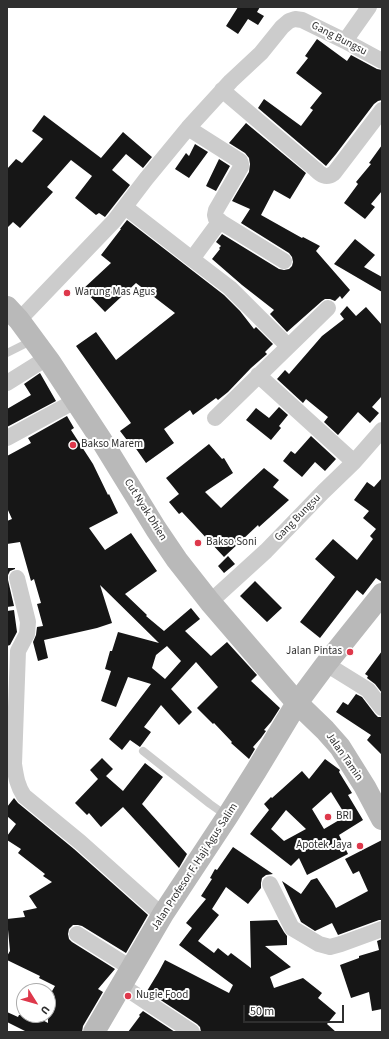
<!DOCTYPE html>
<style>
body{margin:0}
#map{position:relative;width:389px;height:1039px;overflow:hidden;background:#fff;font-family:"Source Sans 3",sans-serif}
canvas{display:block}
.frame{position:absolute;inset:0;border:8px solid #2f2f2f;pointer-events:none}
.north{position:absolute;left:16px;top:983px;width:40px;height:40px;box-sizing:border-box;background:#fff;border:1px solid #acacac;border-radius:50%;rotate:127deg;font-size:11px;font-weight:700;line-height:16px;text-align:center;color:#2f2f2f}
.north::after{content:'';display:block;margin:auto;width:14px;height:18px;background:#de384b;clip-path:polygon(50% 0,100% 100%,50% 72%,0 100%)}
.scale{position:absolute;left:243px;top:1005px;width:101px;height:18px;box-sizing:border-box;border:2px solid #2f2f2f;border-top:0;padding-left:5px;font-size:12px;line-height:14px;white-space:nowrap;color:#2f2f2f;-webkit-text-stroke:3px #fff;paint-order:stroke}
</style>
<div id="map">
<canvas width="389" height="1039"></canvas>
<div class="frame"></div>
<div class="north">U</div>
<div class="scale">50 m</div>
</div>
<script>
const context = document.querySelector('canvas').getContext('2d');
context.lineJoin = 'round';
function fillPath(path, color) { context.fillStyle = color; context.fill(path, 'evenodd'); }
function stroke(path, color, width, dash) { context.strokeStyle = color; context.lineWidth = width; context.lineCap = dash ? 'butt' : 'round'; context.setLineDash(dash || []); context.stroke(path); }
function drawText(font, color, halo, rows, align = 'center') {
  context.font = font + ' "Source Sans 3",sans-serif'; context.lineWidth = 4; context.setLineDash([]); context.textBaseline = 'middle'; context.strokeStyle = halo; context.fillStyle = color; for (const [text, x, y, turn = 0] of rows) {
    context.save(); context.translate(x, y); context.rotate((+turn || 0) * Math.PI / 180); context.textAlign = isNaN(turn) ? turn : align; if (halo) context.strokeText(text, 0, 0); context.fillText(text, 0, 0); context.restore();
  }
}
fillPath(new Path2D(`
 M238,7H260L257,12L264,16L258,25L248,19L238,34L226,26Z
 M317,39L347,61L351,55L377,69L382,70V100L378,101L374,104L336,154L326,166L258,108L264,99L301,126L313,110L310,108L322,93L296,73L308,58L305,56Z
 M44,115L101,158L123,132L152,157L143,168L126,154L112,170L130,185L105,217L99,213L96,215L75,198L92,176L71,160L47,187L53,192L20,228L13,222L7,228V169L16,159L22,163L43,139L32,131Z
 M246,123L306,173L290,199L274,190L261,215L302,238L303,237L320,246L316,251L350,290L342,299L340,296L335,301L330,299H325L322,301L287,332L270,314L274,310L242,285L212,259L220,249L219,248L221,246L216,242L222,234L279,269L284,270L289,269L292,266L293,262L292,257L289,253L241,223L250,209L232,201L249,172L250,164L249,158L245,153L229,143Z
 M195,144L208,152L189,178L175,169L186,153L189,156Z
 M382,145V191L371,204L375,207L365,219L344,203L358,184L356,182L371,164L369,163Z
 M219,159L230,166L216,191L206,186Z
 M127,220L224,295L240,311L254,329L256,327L273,344L265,352L267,354L251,368L228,392L218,400L216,398L193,415L190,410L164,429L174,443L146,463L132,443L130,444L120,431L131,423L76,346L96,332L116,360L175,313L136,283L105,312L83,289L111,263L101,255L121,229H120Z
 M355,239L375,255L364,267L382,277V292L334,264Z
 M347,306L356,316L366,307L382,325V396L372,407L379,413L370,423L358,412L338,435L324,422L328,417L306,399L303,403L277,379L285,370L289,374L322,336L344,319L340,314Z
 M40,373L56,401L7,427V409L31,395L24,384Z
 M279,407L288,415L279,426L281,428L271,440L246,420L256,408L269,418Z
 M67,416L74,428L71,430L93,464L108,495L109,494L118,513L89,528L105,550L131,533L157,571L125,594L147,615L146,616L164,631L191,608L200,619L185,631L211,656L227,642L257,675L251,681L280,708L271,722L264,730L266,731L261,738L253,747L255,749L249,759L231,743L232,742L214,723L213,724L197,708L218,687L196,662L171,689L192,712L179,725L161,705L144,727L151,732L140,747L130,740L122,750L109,739L151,684L128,677L116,707L101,701L111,671L105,669L110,651H112L118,632L159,643L100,585L112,623L97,628L44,640L48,658L38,661L33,642L36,635L37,627L43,626L37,604L41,603L34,579L31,581L20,542L7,544V521L12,519L7,508V456L31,443L28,438ZM167,646L181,661L165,679L152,668L156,655Z
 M311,436L336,459L325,471L315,462L302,477L283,461L291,451L295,454Z
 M209,444L222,459L224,458L233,473L205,492L221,508L264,468L279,480L273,487L289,500L259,527L258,525L224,557L182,512L179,514L169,502L179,494L166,478Z
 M382,478V582L376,578L363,595L357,590L320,638L300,622L335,577L315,559L333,539L357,560L373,539L370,536L376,529L363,518L369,511L354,500L367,482L374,487Z
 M228,556L235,564L224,573L218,566Z
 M7,568H15V569L10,571L8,575V580L14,606L7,607Z
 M255,581L282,608L267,622L240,596Z
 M14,610L17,632L10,645L7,646V611Z
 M382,651V693L375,684L367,678L368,676L365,674Z
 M356,694L362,697L375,714L378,717H382V755L367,740L371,735L336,712L343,702L348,705Z
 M102,758L113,769L106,776L123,791L145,763L163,777L142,804L187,854L179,868L123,807L101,827L89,813L87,815L75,803L98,779L90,770Z
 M325,759L340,770L339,772L352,793L348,795L363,820L339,835L348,854L307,875L299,858L291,866L250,834L269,810L264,804L271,797L272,798L302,771L309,779ZM331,792L346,816L324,829L312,809ZM286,810L306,829L284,841L271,829Z
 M14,798L18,803L74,849L148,915L126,953L82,926L78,925H73L69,929L68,934L69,939L72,942L115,969L98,989L103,992L83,1026L82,1032H27L7,1022V1012L18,1017L19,1015H33L48,1023V998L55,986L39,978L40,976L7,960V956L10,951L7,919L25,917L23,911L37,908L29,896L52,882L43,876L45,874L18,853L21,849L7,840V836L16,824L7,816V807Z
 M382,840V920H379L338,935L332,923L315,931L301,922L282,881L301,894L311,880L317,878L333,902L336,908L368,891L359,871L353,874L345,859Z
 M233,847L273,874L266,875L262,878L261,883V888L248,904L226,887L212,909L219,915L198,941L214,953L218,948L228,956L231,953L251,968L250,921L277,920L284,932L287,936V945L265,946L291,967L270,977L274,988L303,978L322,993L318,998L336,1013L327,1024L336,1032H201L200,1027L197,1024L147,991L158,973L165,960L229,993L233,985L179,945L192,928L186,923L206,899L201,896L212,879L210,878L215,869L217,870Z
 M382,939V1009L372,1011L369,992L351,998L340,965L359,958V956L379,950L377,941Z
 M143,1011L175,1032H128L140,1016L139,1015Z`), '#161616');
stroke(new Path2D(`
 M7,353L33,340
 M143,751L210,804L227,816`), '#ccc', 8);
stroke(new Path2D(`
 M345,41L369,7
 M222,90L315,169C321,175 326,179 334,173L382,110
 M188,128L240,161L241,164V167L216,210L215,215L216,219L284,261
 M125,207L192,259L230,288L288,346
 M192,259L220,221
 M19,320L114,221L146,179L188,128L231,81L261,53L282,27L289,21L295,19L302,20L345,41L382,61
 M258,375L354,462
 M7,383L47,358
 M215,418L328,308
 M7,438L75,401
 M17,578L28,622L27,634L18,651L14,764C16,777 17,785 24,796L80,842L154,908L163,914
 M210,602L266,551L323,492L354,462L382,430
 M326,664L368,690L382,708
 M270,884L292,928L319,944L330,947L341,944L382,929
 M77,934L131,968
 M121,985L192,1032`), '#ccc', 16);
stroke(new Path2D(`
 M7,307L19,320L50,362L100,438L156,529L177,560L210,602L297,703L325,730L340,747L365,787L382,819
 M94,1032L163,914L227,817L256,771L297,703L326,664L382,594`), '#b9b9b9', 22);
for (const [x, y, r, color] of [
 [67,293,4,"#de384b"],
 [73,445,4,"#de384b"],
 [198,543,4,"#de384b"],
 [350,652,4,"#de384b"],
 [328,817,4,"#de384b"],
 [360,846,4,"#de384b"],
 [128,996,4,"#de384b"]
]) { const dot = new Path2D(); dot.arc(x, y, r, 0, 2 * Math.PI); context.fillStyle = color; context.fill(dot); stroke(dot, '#fff', 1.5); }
drawText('11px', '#2f2f2f', '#fff', [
 ["Gang Bungsu",339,39,27],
 ["Cut Nyak Dhien",145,510,58],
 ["Gang Bungsu",298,518,-46],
 ["Jalan Tamin",344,757,55],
 ["Jalan Profesor F. Haji Agus Salim",195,867,-57]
]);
drawText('11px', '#2f2f2f', '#fff', [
 ["Warung Mas Agus",75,293],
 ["Bakso Marem",81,445],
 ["Bakso Soni",206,543],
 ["Jalan Pintas",342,652,"right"],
 ["BRI",336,817],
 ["Apotek Jaya",352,846,"right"],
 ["Nugie Food",136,996]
], 'left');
</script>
